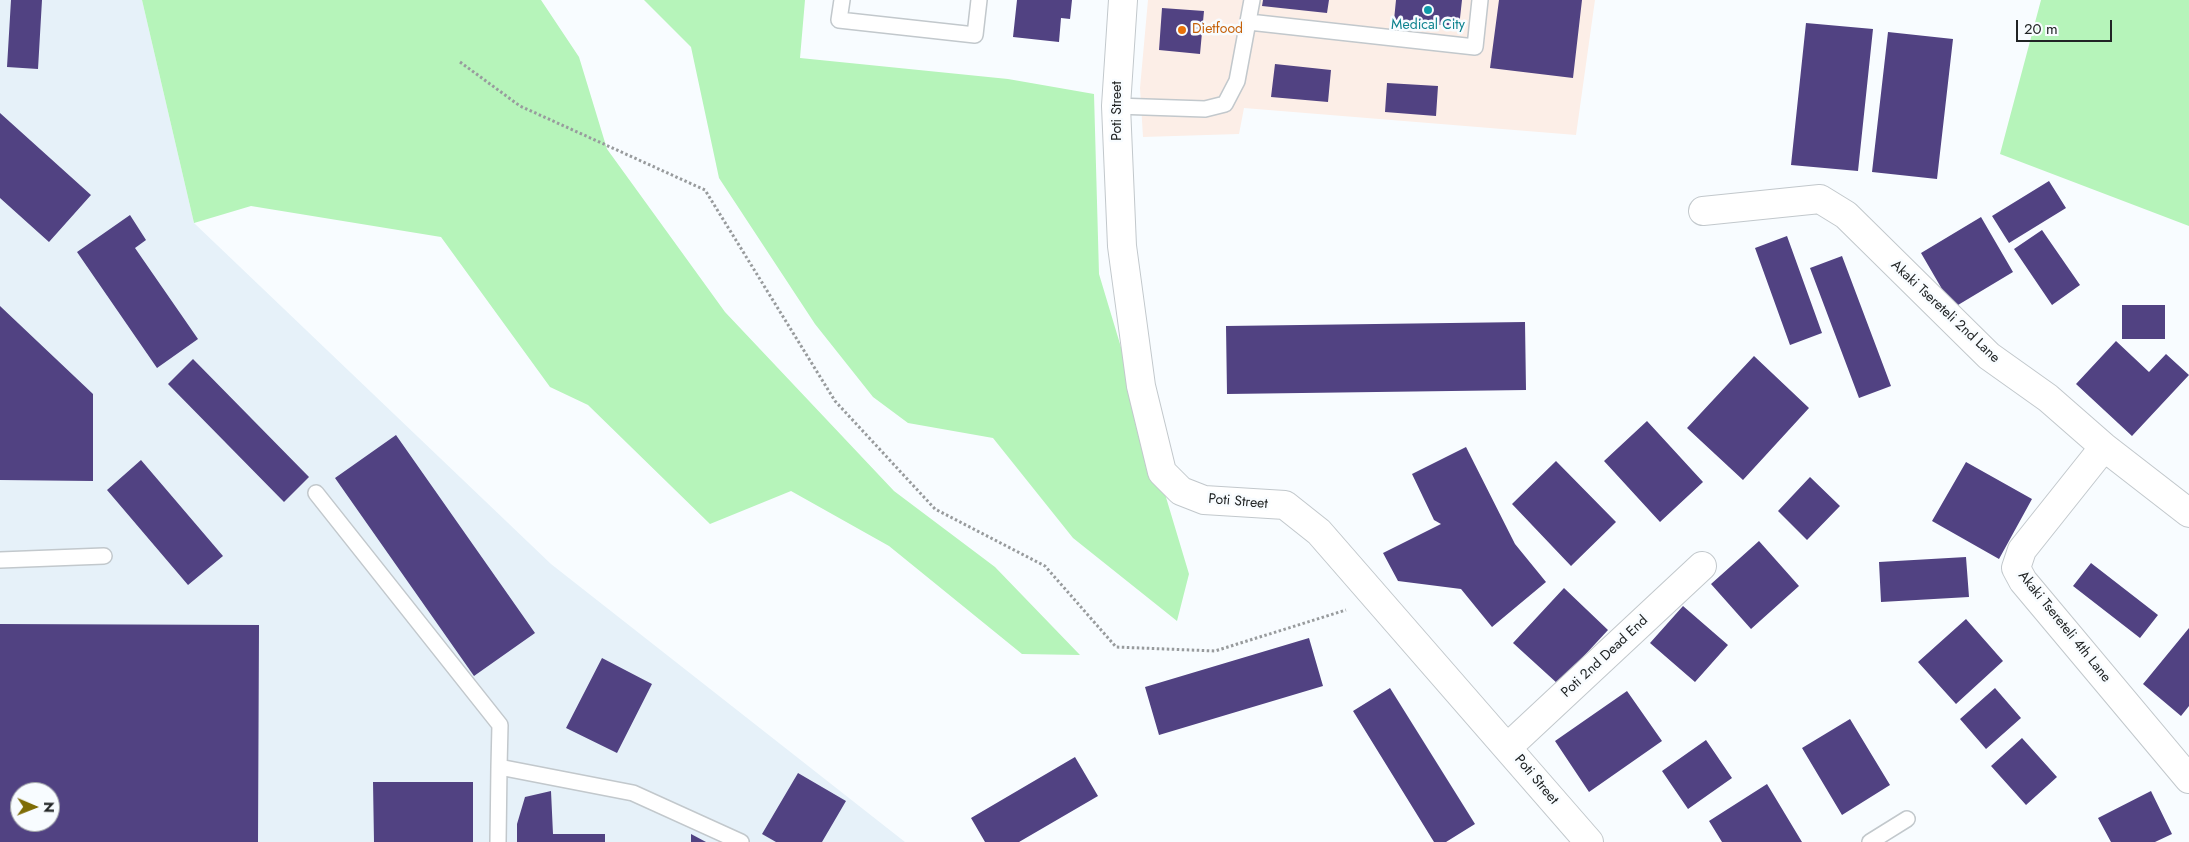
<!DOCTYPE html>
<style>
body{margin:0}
#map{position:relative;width:2189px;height:842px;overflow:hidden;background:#f8fcff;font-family:Jost,sans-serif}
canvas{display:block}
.north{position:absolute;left:10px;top:782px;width:50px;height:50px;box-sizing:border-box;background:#f8fcff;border:1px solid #a2a6a8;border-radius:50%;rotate:91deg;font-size:14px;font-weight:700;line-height:20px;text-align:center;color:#212425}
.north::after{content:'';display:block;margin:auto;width:18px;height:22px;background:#7e6c06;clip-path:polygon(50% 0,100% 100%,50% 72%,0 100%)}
.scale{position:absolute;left:2016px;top:20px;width:96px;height:22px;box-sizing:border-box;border:2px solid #212425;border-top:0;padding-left:6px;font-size:15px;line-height:18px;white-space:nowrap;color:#212425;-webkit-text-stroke:4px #f8fcff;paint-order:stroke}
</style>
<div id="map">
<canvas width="2189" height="842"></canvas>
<div class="north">N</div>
<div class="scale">20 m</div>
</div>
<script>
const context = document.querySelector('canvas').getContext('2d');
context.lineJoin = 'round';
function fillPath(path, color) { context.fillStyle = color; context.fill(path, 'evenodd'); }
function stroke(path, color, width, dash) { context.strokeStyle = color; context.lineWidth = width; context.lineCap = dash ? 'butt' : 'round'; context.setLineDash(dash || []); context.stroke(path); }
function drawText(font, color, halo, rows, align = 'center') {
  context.font = font + ' Jost,sans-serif'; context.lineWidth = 5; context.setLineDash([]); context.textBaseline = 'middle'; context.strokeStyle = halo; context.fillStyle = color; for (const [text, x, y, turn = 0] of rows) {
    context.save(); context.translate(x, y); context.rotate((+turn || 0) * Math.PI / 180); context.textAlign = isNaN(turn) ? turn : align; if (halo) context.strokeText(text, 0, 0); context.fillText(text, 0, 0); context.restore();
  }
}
fillPath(new Path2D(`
 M0,0H142L194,223L551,564L905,842H0ZM20,792H50V822H20Z`), '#e6f1f9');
fillPath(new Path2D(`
 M1148,0H1595L1576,135L1244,108L1239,134L1143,137L1140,88Z`), '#fceee7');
fillPath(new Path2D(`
 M142,0H541L579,57L607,149L725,312L894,491L995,567L1080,655L1022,654L889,546L791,491L710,524L588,405L550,387L441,237L251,206L194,223Z
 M644,0H805L800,58L1008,79L1094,94L1099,274L1189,574L1177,621L1073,538L993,438L908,423L873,397L815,324L719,178L691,47Z
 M2041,0H2189V226L2000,154Z`), '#b6f4ba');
fillPath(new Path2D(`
 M11,0H42L38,69L7,67Z
 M1017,0H1072L1070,19L1061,18L1059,42L1013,37Z
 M1263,0H1329L1327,13L1262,6Z
 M1396,0H1462L1459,27L1394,20Z
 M1499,0H1582L1573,78L1490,68Z
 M1162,8L1204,11L1200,54L1159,50Z
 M1806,23L1873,29L1858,171L1791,165Z
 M1888,32L1953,39L1937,179L1872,172Z
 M1275,64L1331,70L1328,102L1271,97Z
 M1387,83L1438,86L1436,116L1385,112Z
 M0,113L91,195L49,242L0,198Z
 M2049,181L2066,208L2009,243L1992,216Z
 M130,215L146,240L135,248L198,339L157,368L77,252Z
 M1981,217L2013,272L1953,308L1921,253Z
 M2042,230L2080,285L2052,305L2014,249Z
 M1787,236L1822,333L1790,345L1755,248Z
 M1842,256L1891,386L1859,398L1810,268Z
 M2122,305H2165V339H2122Z
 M0,306L93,394V481L0,480Z
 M1525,322L1526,390L1227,394L1226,326Z
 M2116,341L2149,372L2166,354L2189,375L2132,436L2076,384Z
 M1754,356L1809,408L1743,480L1687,428Z
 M193,359L309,477L284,502L168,384Z
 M1647,421L1703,482L1660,522L1604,461Z
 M396,435L535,633L474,676L335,478Z
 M1466,447L1515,544L1546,582L1492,627L1461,589L1398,581L1383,553L1441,524L1434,520L1412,474Z
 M141,460L223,556L188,585L107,490Z
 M1556,461L1616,522L1571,566L1512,504Z
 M1966,462L2032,499L1999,559L1932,521Z
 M1810,477L1840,506L1807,540L1778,511Z
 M1759,541L1799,586L1751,629L1711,584Z
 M1966,557L1969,597L1881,602L1879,562Z
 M2091,563L2158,615L2140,638L2073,586Z
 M1564,588L1608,630L1558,684L1513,643Z
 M1683,606L1728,645L1695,682L1650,643Z
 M1966,619L2003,661L1956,704L1918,662Z
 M0,624L259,625L258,842H0ZM20,792H50V822H20Z
 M2189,628V706L2181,716L2143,684Z
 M1309,638L1323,686L1159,735L1145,687Z
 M602,658L652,684L617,753L566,728Z
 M1390,688L1475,824L1446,842H1434L1353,711Z
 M1995,688L2021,718L1986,749L1960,719Z
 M1627,691L1662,741L1589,792L1555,741Z
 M1850,719L1890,785L1842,815L1802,748Z
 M2022,738L2057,777L2026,805L1991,766Z
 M1706,740L1732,778L1688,809L1662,771Z
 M1075,757L1098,796L1019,842H985L971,818Z
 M798,773L846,801L822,842H776L762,834Z
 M373,782H473V842H374Z
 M1767,784L1802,842H1722L1709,821Z
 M551,791L553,834H605V842H517V824L525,797Z
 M2151,791L2172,834L2155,842H2111L2098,818Z
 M691,834L706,842H691Z`), '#514282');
const service = new Path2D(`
 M842,0L839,20L975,35L979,0
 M1249,22L1475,47L1480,0
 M1116,106L1205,109L1225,104L1237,81L1252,0
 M316,493L500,725L499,767L633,793L741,842
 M0,560L104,556
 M498,842L499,767
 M1870,842L1907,819`);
const minor = new Path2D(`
 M1703,211L1820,199L1846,215L1989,356L2048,398L2104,447L2189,513
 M2104,447L2022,550L2016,568L2023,581L2189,779
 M1508,747L1702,566`);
const tertiary = new Path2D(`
 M1123,0L1116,106L1122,246L1141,386L1162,472L1181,491L1204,500L1285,505L1319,532L1589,842`);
stroke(service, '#c2c8cc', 18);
stroke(minor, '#c2c8cc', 30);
stroke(tertiary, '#c2c8cc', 30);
stroke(new Path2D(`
 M460,62L520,106L705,190L835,401L935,509L1045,566L1116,647L1215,651L1346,610`), '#989b9d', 3, [2.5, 2.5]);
stroke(service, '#fff', 15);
stroke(minor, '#fff', 28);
stroke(tertiary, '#fff', 28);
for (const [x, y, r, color] of [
 [1428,10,5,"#0f9aa8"],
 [1182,30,5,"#e8710a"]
]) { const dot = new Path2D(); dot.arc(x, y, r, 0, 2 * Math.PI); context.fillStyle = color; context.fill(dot); stroke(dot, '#f8fcff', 2); }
drawText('14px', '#0d838f', '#f8fcff', [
 ["Medical City",1428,26]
]);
drawText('14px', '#c56008', '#f8fcff', [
 ["Dietfood",1192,30]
], 'left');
drawText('14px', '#212425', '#f8fcff', [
 ["Poti Street",1118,111,-90],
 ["Akaki Tsereteli 2nd Lane",1945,312,43],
 ["Poti Street",1238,502,5],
 ["Akaki Tsereteli 4th Lane",2064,627,51],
 ["Poti 2nd Dead End",1605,657,-43],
 ["Poti Street",1536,780,50]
]);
</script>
